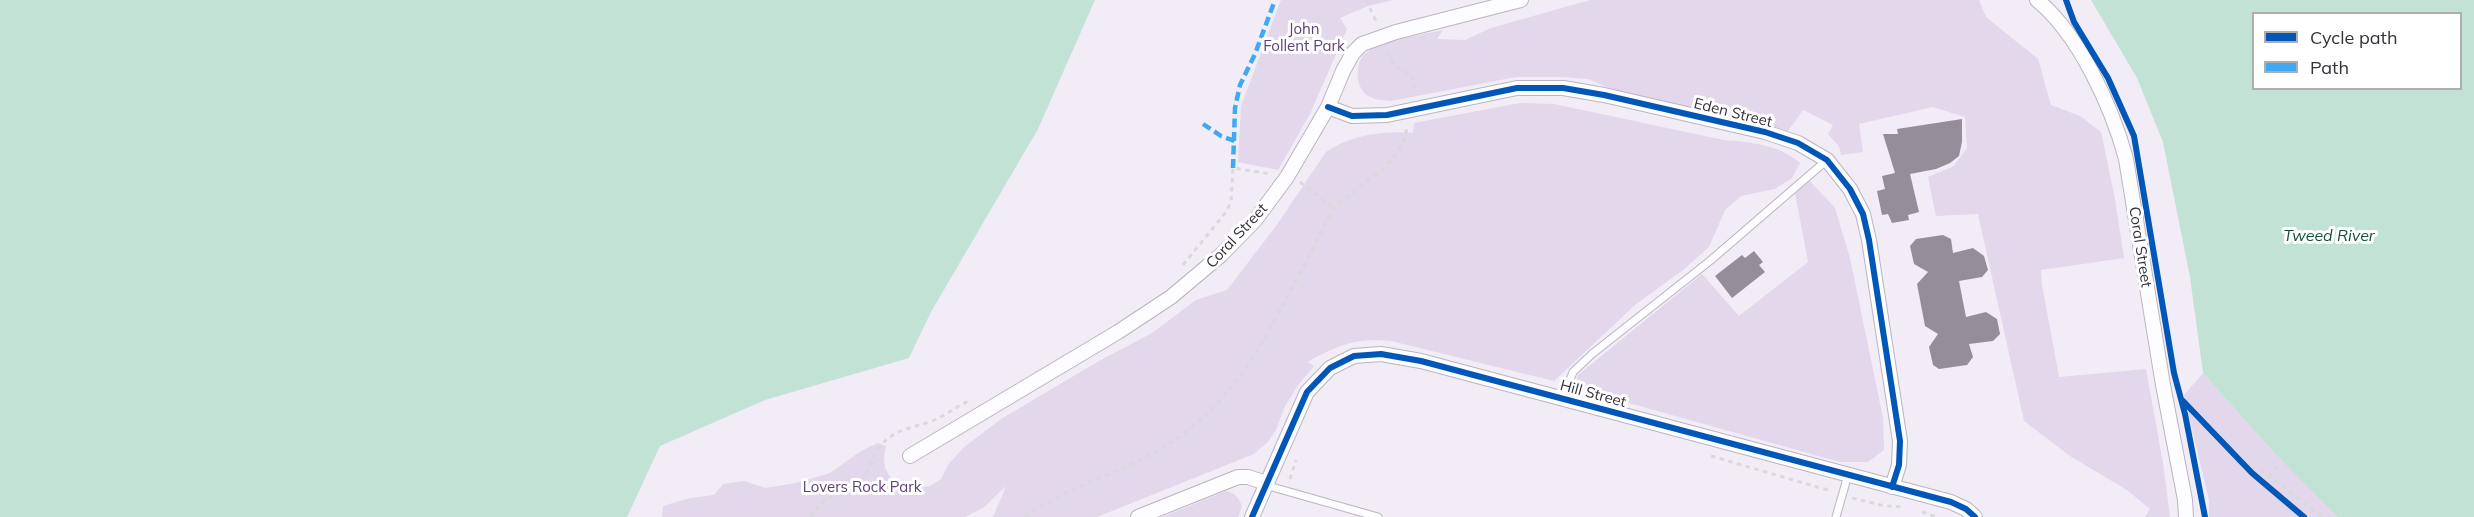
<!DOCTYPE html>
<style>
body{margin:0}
#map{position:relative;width:2474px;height:517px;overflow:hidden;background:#f2ecf7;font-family:Mulish,sans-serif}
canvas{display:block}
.legend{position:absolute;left:2252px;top:12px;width:210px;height:78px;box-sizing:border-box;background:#fff;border:2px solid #afadb0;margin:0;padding:8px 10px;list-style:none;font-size:18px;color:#36313a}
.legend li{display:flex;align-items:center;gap:12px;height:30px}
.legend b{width:30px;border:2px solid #afadb0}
</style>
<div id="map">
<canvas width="2474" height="517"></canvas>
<ul class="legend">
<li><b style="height:8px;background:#0057b8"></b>Cycle path</li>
<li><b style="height:8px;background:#3fa9f5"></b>Path</li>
</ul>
</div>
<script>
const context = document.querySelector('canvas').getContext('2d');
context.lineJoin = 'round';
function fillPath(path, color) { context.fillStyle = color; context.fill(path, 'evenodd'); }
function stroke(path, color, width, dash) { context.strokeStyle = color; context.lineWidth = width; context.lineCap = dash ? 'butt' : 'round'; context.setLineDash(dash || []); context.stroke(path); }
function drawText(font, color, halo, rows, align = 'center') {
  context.font = font + ' Mulish,sans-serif'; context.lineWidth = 6; context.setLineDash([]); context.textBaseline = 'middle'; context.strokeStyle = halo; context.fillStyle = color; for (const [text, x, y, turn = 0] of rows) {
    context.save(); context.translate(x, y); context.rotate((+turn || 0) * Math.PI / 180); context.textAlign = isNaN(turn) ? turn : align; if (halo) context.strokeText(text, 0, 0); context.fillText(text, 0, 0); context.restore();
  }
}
fillPath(new Path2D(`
 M1281,0H1393L1368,6L1340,18L1347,29L1310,114L1278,170L1238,162L1241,106Z
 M1590,0H1979L1986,17L2038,59L2051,105L2080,116L2101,132L2115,199L2124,258L2041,270L2042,285L2059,377L2146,369L2163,463L2170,517H2145L2150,509L2127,490L2070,456L2024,421L1978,214L1936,216L1928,177L1954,166L1967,148L1965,117L1933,107L1859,124L1863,152L1841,155L1839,146L1828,134L1833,125L1803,110L1788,131L1739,116L1631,97L1588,79L1562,77H1516L1391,101C1378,100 1365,99 1360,86C1356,75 1357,59 1367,52C1381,41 1425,34 1443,30L1437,39L1465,40L1491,28Z
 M1520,103L1554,104L1724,140C1751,142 1779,145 1800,163L1792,178L1775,189L1741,196L1725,210L1709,247L1683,270L1635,305L1554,381L1391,341C1354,338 1339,345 1307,362L1314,366L1299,384L1285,406L1276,430L1268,442L1254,454L1097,517H993L1006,486L983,508L965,517H662L663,506L690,498L714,495L723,484L744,481L765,488L796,483L830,473L861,451L878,443L886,446L884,458L885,468L892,480L911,489L930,486L941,479L948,465L963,448L1001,419L1099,361L1152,333L1196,300L1227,290L1276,226L1326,152C1350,135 1384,130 1413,133L1414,123Z
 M1810,181L1835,208L1850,258L1883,418L1884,450L1868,462H1840L1575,388L1578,375L1702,274L1739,316L1808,262L1795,193Z
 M2203,373L2275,454L2337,517H2209V500L2184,395Z
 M1226,491C1235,493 1239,498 1242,506L1238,517H1162Z`), '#e2d7eb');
fillPath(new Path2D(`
 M0,0H1095L1038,129L931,312L909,358L765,400L660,446L627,517H0Z
 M2091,0H2474V517H2337L2275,454L2203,373L2190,277L2163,142L2137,78ZM2254,14H2460V88H2254Z`), '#c2e2d6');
fillPath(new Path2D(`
 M1962,119V142L1959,156L1950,163L1936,169L1910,174L1919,212L1908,215L1909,220L1892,223L1888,214L1882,215L1877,191L1885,189L1882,176L1895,173L1883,134H1898L1897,129Z
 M1943,235L1951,239L1953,253L1973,248L1984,256L1988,270L1982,277L1959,281L1966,317L1986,312L1997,319L2000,334L1993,341L1969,344L1973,357L1967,365L1939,369L1933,365L1929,347L1938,334L1925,326L1917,284L1928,272L1914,264L1910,246L1916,239Z
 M1754,251L1763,262L1759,265L1765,272L1732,298L1715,276L1742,255L1745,258Z`), '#958e9a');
const service = new Path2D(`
 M1563,399L1573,372L1592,354L1711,260L1827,160
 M1265,485L1378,517
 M1836,517L1848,475`);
const minor = new Path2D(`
 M2037,0C2079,34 2112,107 2126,159L2163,385L2185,500L2186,517
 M1328,107L1352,116L1387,115L1517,88H1563L1604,95L1765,132L1798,143L1827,160L1850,189L1863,214L1869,240L1900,441L1899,465L1892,487
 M910,456L1118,332L1171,297L1221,255L1256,219L1287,177L1328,107L1343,71L1353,53L1362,44L1396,32L1521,0
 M1138,517L1238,477H1248L1266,483
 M1252,517L1307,392L1330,368L1354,356L1381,354L1421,361L1951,502L1966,509L1975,517`);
stroke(service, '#bab5bf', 9);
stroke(minor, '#bab5bf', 16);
stroke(new Path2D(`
 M1366,0L1377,23
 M1388,51C1392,65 1398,69 1411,75L1415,83L1413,94
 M1300,182L1334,208
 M1183,265L1226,212L1231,202L1233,168L1271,174
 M1711,456L1831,491
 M2252,473L2261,470L2322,517
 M2269,476L2277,466
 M1290,479L1296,460
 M1852,498L1885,506L1904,507
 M1922,512L1937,517
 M811,517C827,488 839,501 858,484C870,474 871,456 881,445C898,426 918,428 939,418C950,412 959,405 971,400
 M1025,517C1072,483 1131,471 1179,437C1243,392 1274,321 1310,254C1318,239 1324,223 1333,210C1337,204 1345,199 1350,195C1374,175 1402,160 1407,127`), '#dad8db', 3, [4.5, 4.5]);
stroke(service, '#fdfcfe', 7);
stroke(minor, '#fdfcfe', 14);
stroke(new Path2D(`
 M1203,124L1221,136L1235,141
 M1233,168L1235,108L1240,85L1255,54L1275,0`), '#3fa9f5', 4.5, [9, 4.5]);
stroke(new Path2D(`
 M2066,0L2074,22L2108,78L2134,136L2174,373L2185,414L2205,517
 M1328,107L1352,116L1387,115L1517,88H1563L1604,95L1765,132L1798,143L1827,160L1850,189L1863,214L1869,240L1900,441L1899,465L1892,487
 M2183,401L2252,473L2304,517
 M1252,517L1307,392L1330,368L1354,356L1381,354L1421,361L1951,502L1966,509L1975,517`), '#0057b8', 6);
drawText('15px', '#5f4174', '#fff', [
 ["John",1304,29],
 ["Follent Park",1304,46],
 ["Lovers Rock Park",862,487]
]);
drawText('15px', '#36313a', '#fff', [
 ["Eden Street",1733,113,14],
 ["Coral Street",1237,236,-47],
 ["Coral Street",2140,247,81],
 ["Hill Street",1593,394,15]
]);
drawText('italic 16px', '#15523c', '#fff', [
 ["Tweed River",2329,236]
]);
</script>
